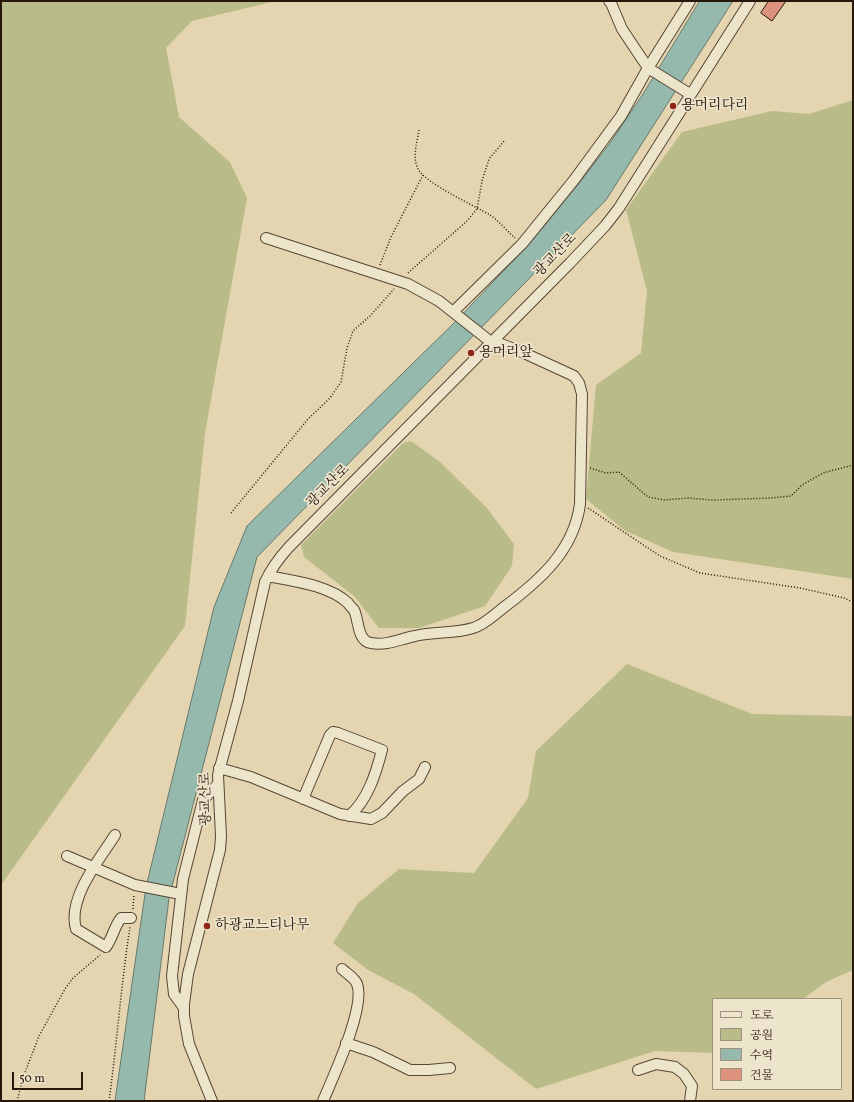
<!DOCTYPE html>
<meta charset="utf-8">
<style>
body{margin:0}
#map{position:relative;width:854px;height:1102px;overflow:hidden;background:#e4d5b0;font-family:Vollkorn,"Noto Serif KR",serif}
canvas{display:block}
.frame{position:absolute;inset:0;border:2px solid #27160a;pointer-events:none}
.legend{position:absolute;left:712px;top:998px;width:130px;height:92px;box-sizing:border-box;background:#ede4cc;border:1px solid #9e927e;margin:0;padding:5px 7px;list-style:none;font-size:12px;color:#27160a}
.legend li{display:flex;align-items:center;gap:8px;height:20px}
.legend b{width:20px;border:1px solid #9e927e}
.scale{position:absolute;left:12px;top:1072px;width:71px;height:18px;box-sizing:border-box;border:2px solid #27160a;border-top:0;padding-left:5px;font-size:12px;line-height:14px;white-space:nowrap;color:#27160a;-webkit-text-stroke:3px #ede4cc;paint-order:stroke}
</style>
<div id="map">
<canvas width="854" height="1102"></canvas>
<div class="frame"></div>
<ul class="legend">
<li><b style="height:5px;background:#ede4cc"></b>도로</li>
<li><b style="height:11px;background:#b9bc88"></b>공원</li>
<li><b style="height:11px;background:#95b9ac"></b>수역</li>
<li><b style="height:11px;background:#dc927c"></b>건물</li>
</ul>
<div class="scale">50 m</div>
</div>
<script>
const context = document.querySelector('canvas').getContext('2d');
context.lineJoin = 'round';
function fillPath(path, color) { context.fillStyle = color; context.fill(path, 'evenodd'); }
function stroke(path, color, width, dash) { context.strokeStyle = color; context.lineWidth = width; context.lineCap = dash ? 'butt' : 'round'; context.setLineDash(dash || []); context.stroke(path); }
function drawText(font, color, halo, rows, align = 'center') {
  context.font = font + ' Vollkorn,"Noto Serif KR",serif'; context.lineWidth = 3.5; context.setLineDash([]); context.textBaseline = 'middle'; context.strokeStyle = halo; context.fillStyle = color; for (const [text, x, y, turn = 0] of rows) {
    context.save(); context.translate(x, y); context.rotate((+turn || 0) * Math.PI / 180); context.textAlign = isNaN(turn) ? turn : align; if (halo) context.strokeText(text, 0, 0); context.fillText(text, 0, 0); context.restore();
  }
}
fillPath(new Path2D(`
 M1,1H276L192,21L166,48L179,117L230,162L247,198L205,433L185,626L1,885Z
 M853,100V579L673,552L624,530L586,499L596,385L641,353L647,291L626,210L682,132L772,111L809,114Z
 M411,441L440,462L486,507L514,544L512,566L485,606L419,628H379L354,596L304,557L301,545L403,443Z
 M627,664L752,714L853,716V970L826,982L803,999H713V1053L655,1051L536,1089L414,994L368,970L333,943L358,903L399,869L474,873L528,798L536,751Z`), '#b9bc88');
const water = new Path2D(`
 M700,1H733L606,200L257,557L169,898L144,1101H115L146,887L214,607L247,526L457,320L531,242L580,182L610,143L643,94Z`);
fillPath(water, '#95b9ac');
stroke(water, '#69786b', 1);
const building = new Path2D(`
 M769,1H786L772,21L761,13Z`);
fillPath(building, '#dc927c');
stroke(building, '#27160a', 1);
const minor = new Path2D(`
 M609,1L611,3L622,29L648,68L690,94
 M266,238L408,284L439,301L453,312
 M268,576C293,581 329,585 348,603C349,605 352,608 354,610C359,620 357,641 371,643C387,646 400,639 415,636C434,631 455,634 473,628C484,625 494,615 503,608C539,581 574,551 580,504L582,394L579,383L574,376L522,352L501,344L491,342L453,312L522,244L574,180L621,116L648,68L690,1
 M219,768L251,777L340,814L371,819L382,813L403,791L419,779L425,767
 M303,799L330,735L333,732L338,733L382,750C376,773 368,800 349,816
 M115,835C100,859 67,898 76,929L106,947C113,937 114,927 121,918H131
 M67,856L135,885L181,894
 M184,1008L174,994L172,976L183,879L203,800L218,784
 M346,1043L373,1052L410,1070H429L450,1068
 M638,1070L656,1064L675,1067L684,1074L692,1086L690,1101
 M212,1101L189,1044L184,1016V1004L188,974L220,850L221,836L218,775L238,701L265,582C271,569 279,558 289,547L570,263L605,226L619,208L750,1
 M323,1101C333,1077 366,1007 357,984C355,978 346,973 342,969`);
stroke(minor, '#564634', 12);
stroke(new Path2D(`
 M419,130C417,143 412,157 418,169C425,183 475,206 490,215C499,221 507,231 515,238
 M380,265L391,237L423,175
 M408,273L467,221L477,209L482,181L489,159L505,140
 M590,468L606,473L619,472L648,497L665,500L687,498L713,500L771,498L791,496L802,485L823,473L853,465
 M588,508L660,556L700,573L800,588L844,598L853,602
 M231,513L308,419L330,398L341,382L347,348L353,331L370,316L394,289
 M133,909L134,895
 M17,1101L24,1075L39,1036L65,989L73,978L100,955
 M109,1101C117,1043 121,985 130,927`), '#27160a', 1.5, [1, 2]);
stroke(minor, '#ede4cc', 10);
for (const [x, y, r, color] of [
 [673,106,4,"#8f2418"],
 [471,353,4,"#8f2418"],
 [207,926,4,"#8f2418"]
]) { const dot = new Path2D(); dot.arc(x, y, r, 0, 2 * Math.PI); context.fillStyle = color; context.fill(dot); stroke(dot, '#ede4cc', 1.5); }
drawText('14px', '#27160a', '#ede4cc', [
 ["용머리다리",681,106],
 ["용머리앞",479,353],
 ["하광교느티나무",215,926]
], 'left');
drawText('14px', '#27160a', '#ede4cc', [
 ["광교산로",556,256,-46],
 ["광교산로",329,487,-45],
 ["광교산로",207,799,-91]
]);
</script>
